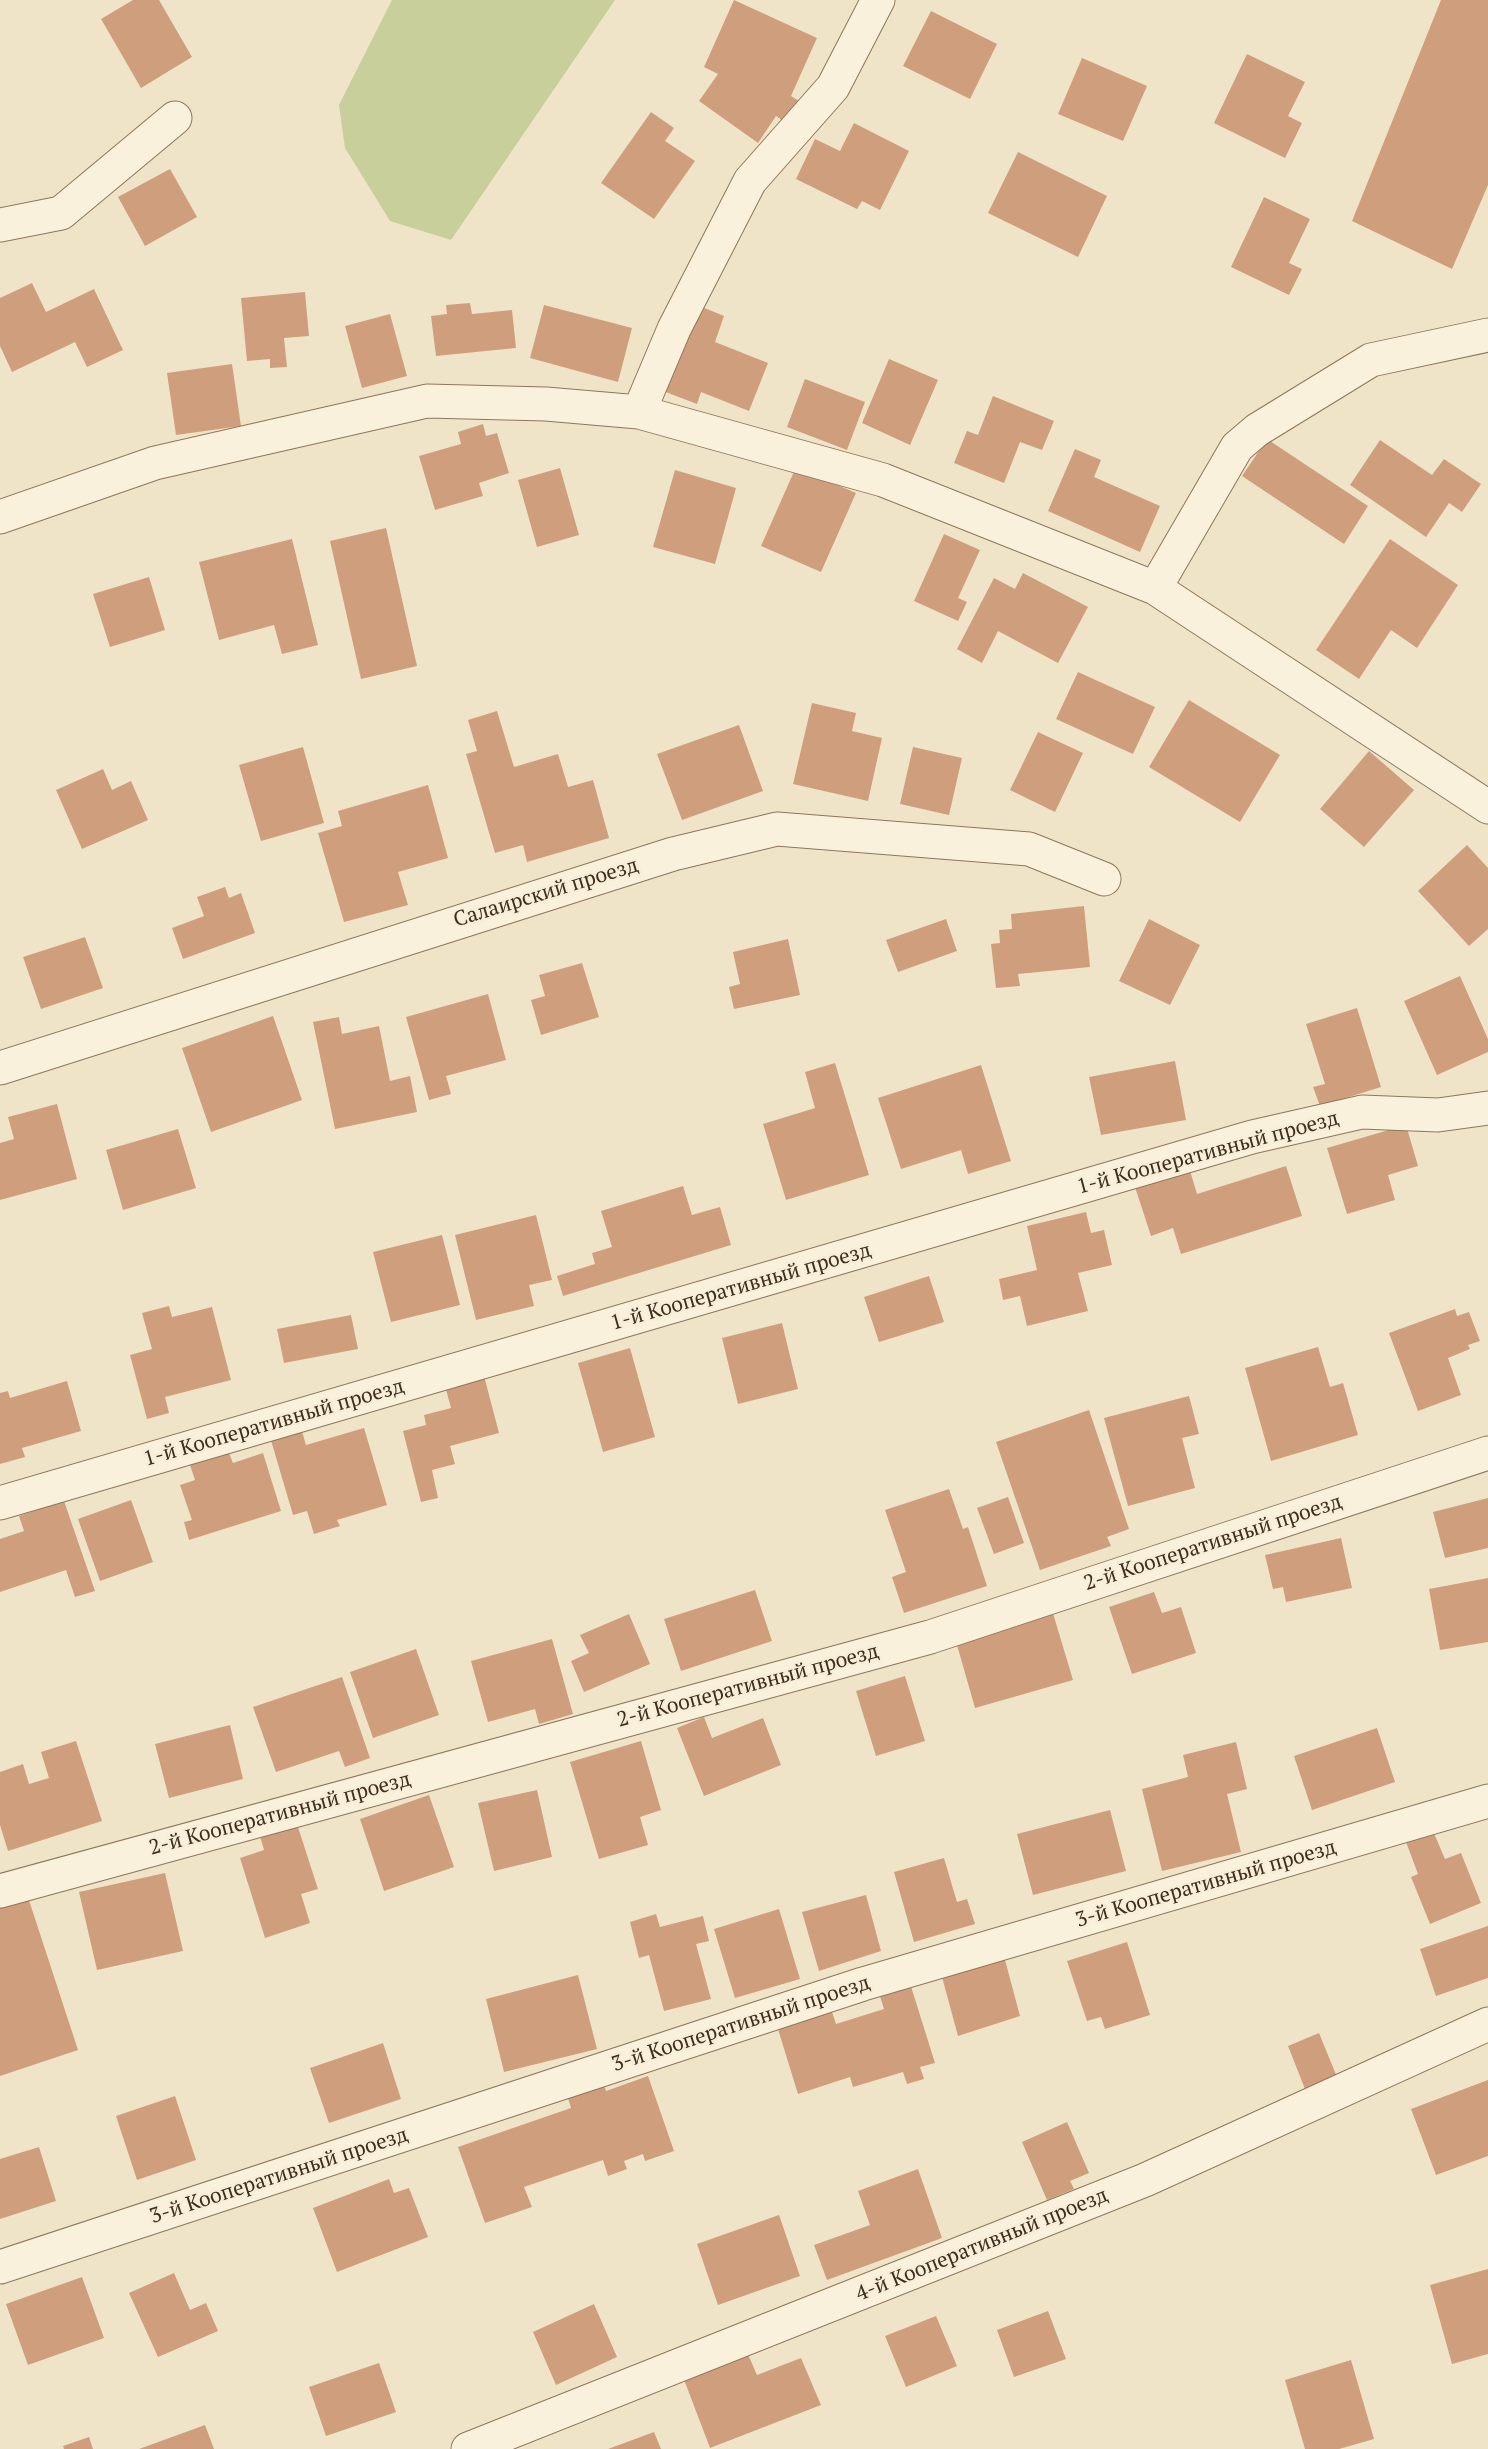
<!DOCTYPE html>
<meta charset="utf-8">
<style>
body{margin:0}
canvas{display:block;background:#f0e4c8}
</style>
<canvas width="1488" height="2449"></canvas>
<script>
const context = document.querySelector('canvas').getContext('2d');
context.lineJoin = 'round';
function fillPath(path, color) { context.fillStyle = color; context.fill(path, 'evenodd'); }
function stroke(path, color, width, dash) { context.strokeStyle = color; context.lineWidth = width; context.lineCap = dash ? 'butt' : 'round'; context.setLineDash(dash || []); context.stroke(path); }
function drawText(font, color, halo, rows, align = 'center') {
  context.font = font + ' "PT Serif",serif'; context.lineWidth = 5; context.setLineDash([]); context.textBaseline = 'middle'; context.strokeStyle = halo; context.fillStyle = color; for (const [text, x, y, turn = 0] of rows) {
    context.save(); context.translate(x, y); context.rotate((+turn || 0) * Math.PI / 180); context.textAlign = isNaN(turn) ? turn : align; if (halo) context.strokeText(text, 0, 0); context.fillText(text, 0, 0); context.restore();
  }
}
fillPath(new Path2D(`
 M392,0H615L451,240L390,221L345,148L339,105Z`), '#c9cf9b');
fillPath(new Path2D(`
 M133,0H159L192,57L141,88L101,19Z
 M734,0L817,38L791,96L804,104L789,125L776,116L758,143L699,101L718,74L704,67Z
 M1441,0H1488V185L1452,269L1352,221Z
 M931,11L997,44L970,99L903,66Z
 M1247,54L1305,82L1288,116L1302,123L1285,158L1214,123Z
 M1082,58L1147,86L1123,141L1058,114Z
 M651,112L674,128L665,141L695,161L654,219L601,183Z
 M854,123L909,151L880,210L862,201L857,209L796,179L815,139L840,151Z
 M1018,152L1107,196L1078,257L988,213Z
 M170,169L197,217L145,246L118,197Z
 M1264,197L1310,219L1289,263L1302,269L1289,295L1231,267Z
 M32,283L46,312L94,289L123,350L87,367L75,342L12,372L0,346V298Z
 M305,292L309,336L284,338L287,367L270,368V359L247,361L241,298Z
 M470,303L472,314L512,310L516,348L436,356L431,316L447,314L446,305Z
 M544,305L632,328L618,382L530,358Z
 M697,305L724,316L715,342L768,363L749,411L701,392L697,404L663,391Z
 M390,314L407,376L362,388L345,326Z
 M889,359L938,380L910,445L862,423Z
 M232,364L241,426L176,435L167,373Z
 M805,379L865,402L847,450L787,427Z
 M993,396L1054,421L1042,450L1020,442L1004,483L954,463L967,431L978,435Z
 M483,424L486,436L497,433L509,473L479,483L483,496L435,510L419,456L461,444L458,432Z
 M1267,439L1368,506L1344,544L1242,476Z
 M1380,440L1432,475L1444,459L1481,484L1462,512L1449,503L1426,537L1350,485Z
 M1075,449L1101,460L1094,477L1160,506L1140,552L1048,511Z
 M796,467L856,493L821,572L761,546Z
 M560,468L579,535L537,547L518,480Z
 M675,470L736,488L715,564L653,547Z
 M386,528L417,666L361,679L330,541Z
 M944,534L980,550L958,598L967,602L958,621L914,601Z
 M292,539L318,645L282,654L274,625L219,640L199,562Z
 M1390,539L1458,585L1417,648L1391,630L1359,679L1316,650Z
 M1023,573L1088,607L1058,663L998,631L982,663L957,649L994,578L1015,589Z
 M149,577L165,630L110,647L93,594Z
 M1078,672L1155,707L1133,754L1056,719Z
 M1189,700L1280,755L1240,822L1149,767Z
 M812,703L856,713L852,731L882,738L868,801L793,784Z
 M497,711L514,767L558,754L568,787L593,780L609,838L527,862L523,845L495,853L466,754L477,751L468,720Z
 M739,725L763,791L682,820L657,754Z
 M1038,732L1083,753L1055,812L1010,790Z
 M303,747L324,823L261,841L239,765Z
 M913,747L962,758L949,815L900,804Z
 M1369,751L1414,790L1364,847L1320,809Z
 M103,769L112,790L131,781L148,820L82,849L56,790Z
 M428,785L448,858L398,872L408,905L344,922L318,833L342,826L338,811Z
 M1467,845L1488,868V929L1469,946L1418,891Z
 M225,887L229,898L241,893L255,933L183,959L172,928L204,916L197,897Z
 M1084,906L1090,967L1018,974L1020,986L996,988L991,944L1000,943L999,930L1012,929L1011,914Z
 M946,919L957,951L898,972L886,940Z
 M1149,919L1200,945L1170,1005L1119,981Z
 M85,937L103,988L41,1009L23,957Z
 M788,939L800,995L734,1009L729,987L740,984L733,952Z
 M582,963L599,1017L541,1035L531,1000L545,996L539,975Z
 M1460,976L1488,1039V1052L1437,1075L1404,1001Z
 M488,994L506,1060L446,1076L451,1094L429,1100L406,1017Z
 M1357,1008L1381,1087L1320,1106L1313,1087L1325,1084L1306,1024Z
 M273,1016L302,1100L211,1132L182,1048Z
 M339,1017L342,1034L379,1026L390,1081L410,1076L417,1112L335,1129L313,1022Z
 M1175,1061L1186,1120L1101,1135L1089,1077Z
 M835,1063L869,1175L786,1200L763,1124L815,1108L805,1072Z
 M981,1065L1011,1161L968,1174L961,1150L901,1169L878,1098Z
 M57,1104L77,1179L0,1200V1143L14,1139L8,1117Z
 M1406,1125L1418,1166L1388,1175L1395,1200L1347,1214L1327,1148Z
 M178,1129L196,1188L123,1210L106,1150Z
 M1188,1164L1197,1194L1286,1166L1302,1216L1181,1254L1173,1228L1151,1236L1133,1181Z
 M683,1186L692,1215L720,1207L731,1245L563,1296L557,1276L595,1264L592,1253L612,1247L601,1211Z
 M1086,1212L1091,1233L1104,1230L1112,1265L1078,1273L1088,1311L1027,1326L1020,1296L1003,1300L999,1279L1037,1270L1027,1226Z
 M536,1215L552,1280L529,1285L534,1306L476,1320L455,1235Z
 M442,1235L460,1305L391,1322L373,1252Z
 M929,1276L944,1322L879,1342L864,1297Z
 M169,1306L172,1317L212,1307L231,1380L165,1397L169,1413L147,1419L130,1355L152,1349L142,1313Z
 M1455,1309L1457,1316L1469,1312L1480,1341L1468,1345L1470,1349L1448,1358L1461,1395L1418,1411L1389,1333Z
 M351,1315L358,1349L284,1363L277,1329Z
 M782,1323L798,1389L738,1404L722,1338Z
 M1318,1347L1330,1387L1343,1383L1358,1435L1271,1461L1245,1368Z
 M630,1348L655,1437L603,1452L578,1363Z
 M483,1372L499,1433L450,1446L455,1464L432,1470L438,1498L421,1502L403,1431L426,1425L424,1415L451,1408L444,1382Z
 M67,1381L81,1431L22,1448L25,1457L0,1464V1393L8,1391L10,1398Z
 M1189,1396L1199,1434L1182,1438L1195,1488L1128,1506L1104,1418Z
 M1089,1410L1129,1529L1107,1537L1111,1546L1040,1570L996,1442Z
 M301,1428L306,1445L364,1428L387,1505L337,1520L340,1526L314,1534L307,1511L293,1515L270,1437Z
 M229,1453L233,1463L263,1453L281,1511L189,1540L184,1522L192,1520L180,1485L195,1480L190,1465Z
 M949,1489L963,1529L968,1527L987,1586L904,1613L892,1577L906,1572L885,1510Z
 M1008,1497L1024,1543L994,1554L977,1508Z
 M1488,1498V1548L1445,1558L1433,1512Z
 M131,1500L153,1562L100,1581L78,1519Z
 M64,1501L95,1591L75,1597L66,1570L0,1592V1539L24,1531L19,1516Z
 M1341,1538L1352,1588L1286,1602L1283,1587L1273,1589L1265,1555Z
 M1488,1578V1642L1440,1650L1429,1589Z
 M755,1590L772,1641L681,1671L664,1619Z
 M1154,1592L1162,1613L1181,1607L1196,1653L1132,1674L1109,1607Z
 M1052,1610L1073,1680L975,1708L955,1638Z
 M629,1614L650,1664L584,1692L571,1661L589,1653L580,1635Z
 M552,1639L573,1714L539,1724L535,1709L488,1722L471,1661Z
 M416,1649L439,1715L373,1738L350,1672Z
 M905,1676L925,1741L876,1756L856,1691Z
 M342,1677L370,1758L345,1767L339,1751L276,1772L253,1707Z
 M704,1717L712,1738L763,1718L781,1765L704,1796L677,1728Z
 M230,1725L243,1779L169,1798L155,1744Z
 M1377,1728L1395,1782L1312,1810L1294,1756Z
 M76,1741L102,1821L8,1851L0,1825V1772L23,1764L29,1784L49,1778L41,1752Z
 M641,1741L661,1810L640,1817L648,1845L599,1859L570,1762Z
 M1236,1742L1247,1789L1227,1794L1241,1852L1162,1871L1142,1789L1188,1777L1183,1755Z
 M537,1790L552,1857L494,1871L478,1803Z
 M429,1795L454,1867L384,1891L360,1819Z
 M1110,1810L1126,1871L1033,1895L1017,1834Z
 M297,1824L318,1889L301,1894L310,1923L265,1938L240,1858L264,1850L260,1836Z
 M1433,1831L1445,1859L1461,1853L1481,1903L1430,1924L1411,1877L1418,1874L1406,1842Z
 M944,1858L957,1902L967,1899L975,1924L914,1942L894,1872Z
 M165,1873L183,1951L97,1970L79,1892Z
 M26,1891L78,2050L0,2076V1900Z
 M866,1895L881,1951L819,1971L802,1912Z
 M779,1909L800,1979L735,1998L714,1929Z
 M656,1914L660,1927L703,1916L709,1941L696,1944L711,1999L664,2011L649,1955L639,1958L630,1922Z
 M1488,1926V1978L1436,1996L1420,1949Z
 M1127,1942L1150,2015L1105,2029L1101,2017L1087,2021L1067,1961Z
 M1005,1960L1020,2016L958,2036L942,1977Z
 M578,1975L597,2049L504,2072L486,1999Z
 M909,1980L935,2063L920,2067L924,2079L907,2084L903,2072L853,2087L850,2077L798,2094L777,2026L831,2009L836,2024L884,2009L878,1990Z
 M1319,2033L1337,2077L1305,2089L1288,2046Z
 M383,2043L401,2099L329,2123L310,2068Z
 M648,2076L674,2151L645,2161L643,2154L624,2161L627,2169L608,2176L603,2160L524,2187L532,2207L485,2223L458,2147L571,2108L567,2095L603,2082L606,2091Z
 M1488,2080V2156L1436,2175L1411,2109Z
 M175,2096L196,2160L137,2180L116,2116Z
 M1067,2122L1089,2173L1070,2181L1074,2189L1047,2200L1022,2142Z
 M39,2147L56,2201L0,2219V2159Z
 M918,2169L942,2238L827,2280L814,2245L870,2225L858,2191Z
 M389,2179L394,2193L409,2188L428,2237L337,2272L313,2208Z
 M779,2215L800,2276L718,2305L697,2244Z
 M1488,2269V2354L1452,2364L1430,2285Z
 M174,2273L190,2310L206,2303L218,2331L158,2357L129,2293Z
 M82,2277L104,2338L28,2365L6,2304Z
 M594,2304L617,2357L556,2385L533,2332Z
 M1048,2311L1066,2359L1014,2377L997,2330Z
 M936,2316L957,2366L906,2387L885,2336Z
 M747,2352L757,2375L801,2358L821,2405L710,2448L683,2377Z
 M1351,2360L1374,2439L1339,2449H1305L1285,2380Z
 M379,2363L396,2412L326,2436L309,2387Z
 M205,2425L214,2449H139Z
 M654,2432L661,2449H608Z
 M89,2437L93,2449H64L63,2446Z`), '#cf9f7d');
const minor = new Path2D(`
 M0,225L61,213L175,118
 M639,412L674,329L750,181L833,87L878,0
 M0,517L155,463L427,401L546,404L639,412L883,480L1155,588L1488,807
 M1155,588L1237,447L1257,430L1371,360L1488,335
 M0,1068L673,854L777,829L1029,849L1104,879
 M0,1503L1252,1137L1362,1112L1438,1115L1488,1108
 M0,1891L930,1637L1488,1453
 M0,2267L863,1984L1488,1801
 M468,2449L1145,2180L1488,2024`);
stroke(minor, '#8d765c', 35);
stroke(minor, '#faf1dc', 33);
drawText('21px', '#3d2e20', '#f7eed8', [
 ["Салаирский проезд",546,893,-17],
 ["1-й Кооперативный проезд",1208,1153,-15],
 ["1-й Кооперативный проезд",741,1287,-16],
 ["1-й Кооперативный проезд",274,1423,-16],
 ["2-й Кооперативный проезд",1213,1543,-18],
 ["2-й Кооперативный проезд",748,1686,-15],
 ["2-й Кооперативный проезд",280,1814,-15],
 ["3-й Кооперативный проезд",1206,1884,-16],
 ["3-й Кооперативный проезд",741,2024,-18],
 ["3-й Кооперативный проезд",279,2176,-18],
 ["4-й Кооперативный проезд",982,2245,-22]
]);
</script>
